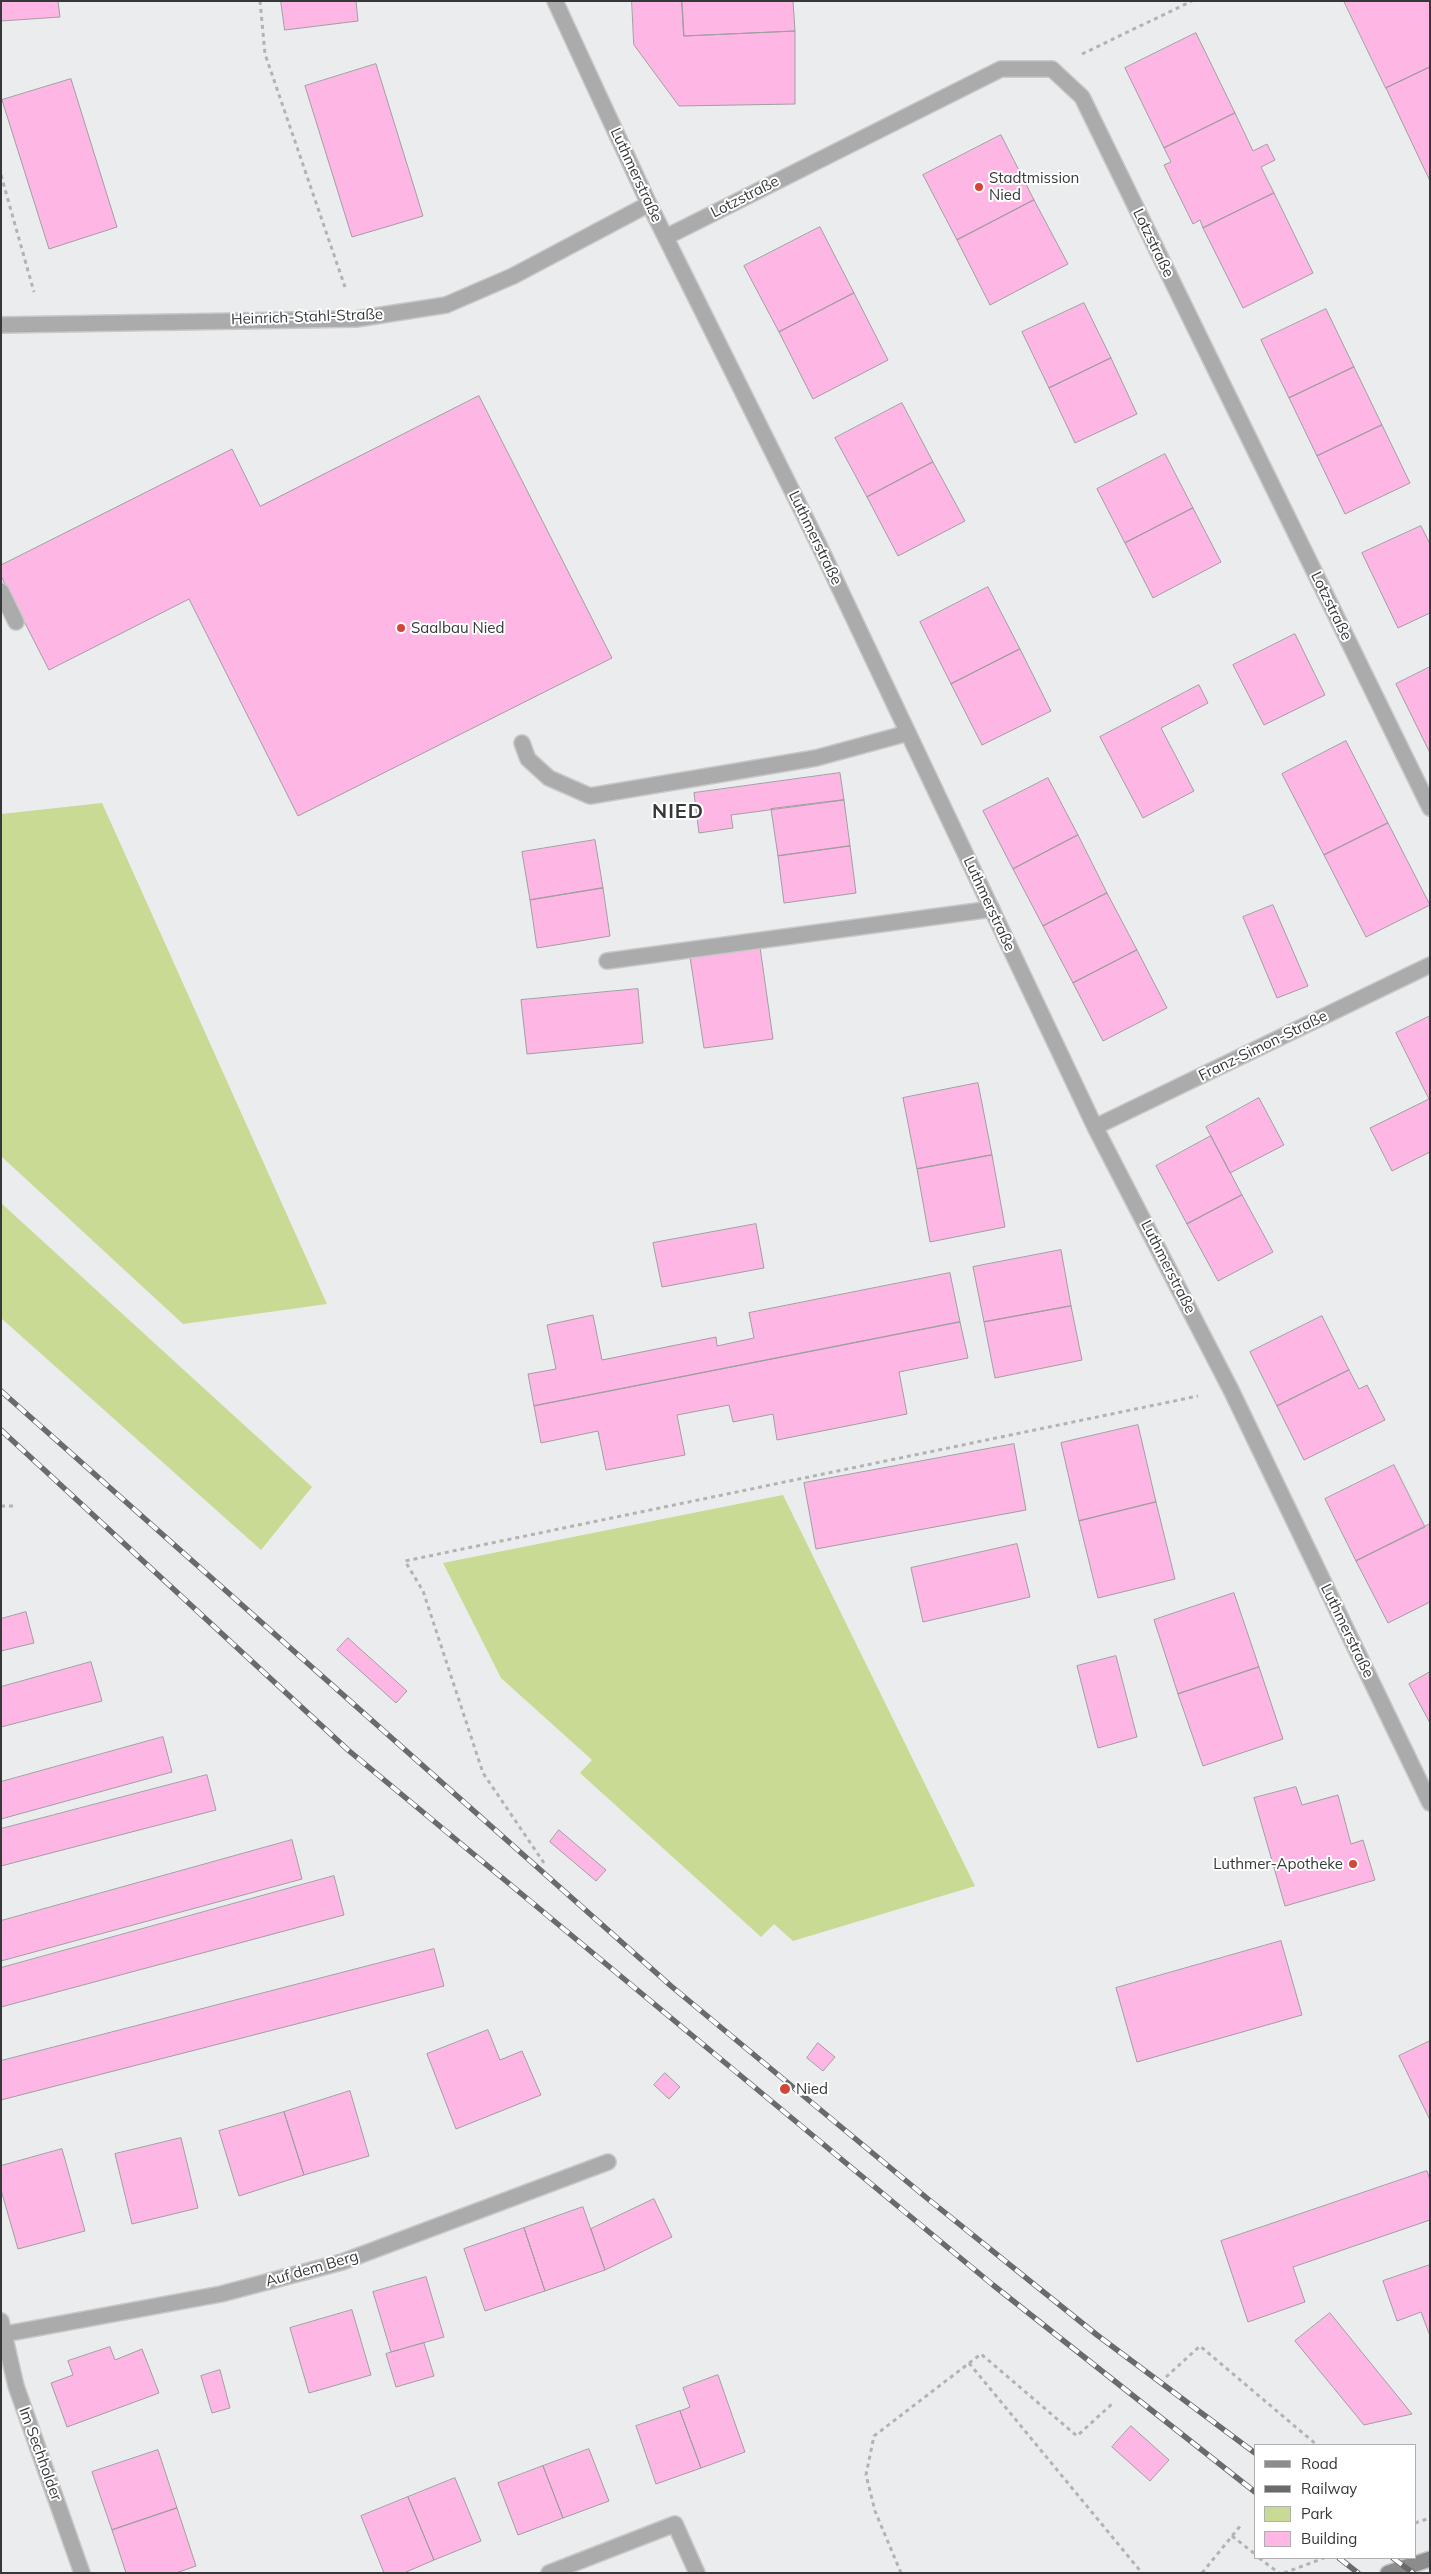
<!DOCTYPE html>
<meta charset="utf-8">
<style>
body{margin:0}
#map{position:relative;width:1431px;height:2574px;overflow:hidden;background:#ebecee;font-family:Mulish,sans-serif}
canvas{display:block}
.frame{position:absolute;inset:0;border:2px solid #363738;pointer-events:none}
.legend{position:absolute;left:1254px;top:2444px;width:162px;height:115px;box-sizing:border-box;background:#fff;border:1px solid #afafaf;margin:0;padding:6px 9px;list-style:none;font-size:15px;color:#363738}
.legend li{display:flex;align-items:center;gap:10px;height:25px}
.legend b{width:25px;border:1px solid #afafaf}
</style>
<div id="map">
<canvas width="1431" height="2574"></canvas>
<div class="frame"></div>
<ul class="legend">
<li><b style="height:6px;background:#8d8c8c"></b>Road</li>
<li><b style="height:6px;background:#696a6c"></b>Railway</li>
<li><b style="height:14px;background:#c9da94"></b>Park</li>
<li><b style="height:14px;background:#feb7e5"></b>Building</li>
</ul>
</div>
<script>
const context = document.querySelector('canvas').getContext('2d');
context.lineJoin = 'round';
function fillPath(path, color) { context.fillStyle = color; context.fill(path, 'evenodd'); }
function stroke(path, color, width, dash) { context.strokeStyle = color; context.lineWidth = width; context.lineCap = dash ? 'butt' : 'round'; context.setLineDash(dash || []); context.stroke(path); }
function drawText(font, color, halo, rows, align = 'center') {
  context.font = font + ' Mulish,sans-serif'; context.lineWidth = 4; context.setLineDash([]); context.textBaseline = 'middle'; context.strokeStyle = halo; context.fillStyle = color; for (const [text, x, y, turn = 0] of rows) {
    context.save(); context.translate(x, y); context.rotate((+turn || 0) * Math.PI / 180); context.textAlign = isNaN(turn) ? turn : align; if (halo) context.strokeText(text, 0, 0); context.fillText(text, 0, 0); context.restore();
  }
}
fillPath(new Path2D(`
 M102,803L327,1304L183,1324L1,1156V814Z
 M1,1203L312,1487L261,1550L1,1318Z
 M783,1495L975,1886L793,1941L774,1924L761,1937L580,1773L592,1760L501,1678L443,1563Z`), '#c9da94');
const building = new Path2D(`
 M1,1H58L60,17L1,21Z
 M281,1H356L358,21L285,30Z
 M632,1H682L684,36L795,31V104L679,106L634,45Z
 M682,1H793L795,31L684,36Z
 M1344,1H1430V67L1386,88Z
 M1196,33L1235,113L1164,148L1125,68Z
 M376,64L423,216L352,237L305,86Z
 M1430,67V181L1386,88Z
 M71,79L117,227L49,249L2,100Z
 M1235,113L1253,151L1267,144L1275,160L1261,167L1274,193L1203,228L1200,220L1193,224L1164,165L1171,162L1164,148Z
 M1001,135L1034,200L957,240L923,175Z
 M1274,193L1313,273L1243,308L1203,228Z
 M1034,200L1068,264L990,305L957,240Z
 M820,227L854,293L779,332L744,266Z
 M854,293L888,360L813,399L779,332Z
 M1084,303L1111,358L1049,388L1022,332Z
 M1326,309L1354,367L1289,398L1261,340Z
 M1111,358L1137,414L1075,443L1049,388Z
 M1354,367L1382,425L1317,456L1289,398Z
 M479,396L612,658L298,816L189,599L49,670L1,576V565L232,449L260,506Z
 M902,403L933,462L867,497L835,438Z
 M1382,425L1410,483L1345,514L1317,456Z
 M1165,454L1193,508L1125,543L1097,489Z
 M933,462L965,521L898,556L867,497Z
 M1193,508L1221,562L1153,598L1125,543Z
 M1421,526L1430,544V613L1398,628L1362,553Z
 M988,587L1020,649L951,684L920,622Z
 M1295,634L1325,695L1264,725L1233,665Z
 M1020,649L1051,711L982,745L951,684Z
 M1430,667V753L1396,684Z
 M1199,685L1208,703L1161,728L1194,791L1143,818L1100,737Z
 M1346,741L1388,823L1324,855L1282,774Z
 M840,773L844,800L731,815L733,828L699,833L694,793Z
 M1048,778L1078,835L1013,869L983,811Z
 M844,800L850,846L778,856L771,809Z
 M1388,823L1430,905L1366,937L1324,855Z
 M1078,835L1107,893L1043,926L1013,869Z
 M595,840L603,888L530,900L522,852Z
 M850,846L856,893L784,903L778,856Z
 M603,888L610,936L537,948L530,900Z
 M1107,893L1137,950L1073,983L1043,926Z
 M1273,905L1308,986L1277,998L1243,917Z
 M760,947L773,1039L704,1048L690,957Z
 M1137,950L1167,1008L1103,1041L1073,983Z
 M638,989L643,1043L527,1054L521,1000Z
 M1430,1016V1152L1392,1171L1370,1128L1429,1099L1396,1033Z
 M978,1083L992,1155L917,1169L903,1098Z
 M1259,1098L1284,1145L1230,1173L1206,1127Z
 M1211,1136L1242,1195L1187,1224L1156,1166Z
 M992,1155L1005,1227L930,1242L917,1169Z
 M1242,1195L1273,1252L1218,1281L1187,1224Z
 M756,1224L764,1268L662,1287L653,1243Z
 M1061,1250L1071,1306L984,1322L973,1267Z
 M950,1273L960,1322L534,1406L528,1374L556,1369L547,1325L593,1315L602,1360L716,1337L717,1346L754,1338L749,1313Z
 M1071,1306L1082,1360L995,1378L984,1322Z
 M1322,1316L1349,1370L1277,1406L1250,1352Z
 M960,1322L968,1358L899,1372L907,1414L777,1440L773,1414L733,1422L729,1405L677,1415L685,1455L606,1470L598,1431L541,1443L534,1406Z
 M1349,1370L1359,1389L1367,1385L1385,1420L1304,1460L1277,1406Z
 M1138,1425L1156,1502L1079,1521L1061,1443Z
 M1014,1444L1026,1510L816,1549L804,1483Z
 M1394,1465L1425,1527L1356,1561L1325,1499Z
 M1156,1502L1175,1579L1098,1598L1079,1521Z
 M1430,1524V1602L1388,1623L1356,1561Z
 M1017,1544L1030,1597L923,1622L911,1568Z
 M1234,1593L1259,1667L1178,1694L1154,1620Z
 M26,1612L34,1643L1,1651V1619Z
 M348,1638L407,1691L396,1703L337,1650Z
 M1116,1656L1137,1737L1098,1748L1077,1666Z
 M91,1662L102,1701L1,1727V1687Z
 M1259,1667L1283,1739L1203,1766L1178,1694Z
 M1430,1672V1723L1409,1684Z
 M163,1737L172,1772L1,1819V1782Z
 M207,1775L216,1810L1,1866V1829Z
 M1296,1787L1302,1805L1338,1795L1351,1844L1363,1840L1375,1880L1285,1906L1254,1798Z
 M559,1830L606,1870L596,1881L550,1842Z
 M292,1840L302,1879L1,1961V1921Z
 M334,1876L344,1915L1,2007V1968Z
 M1281,1941L1302,2015L1137,2062L1116,1988Z
 M434,1949L444,1986L1,2100V2061Z
 M488,2030L500,2060L522,2051L541,2095L456,2129L427,2054Z
 M1430,2041V2120L1399,2056Z
 M818,2043L835,2057L823,2071L807,2058Z
 M665,2073L680,2087L669,2099L654,2085Z
 M350,2091L369,2156L304,2175L284,2112Z
 M284,2112L304,2175L239,2196L219,2131Z
 M181,2138L198,2208L132,2224L115,2154Z
 M62,2149L85,2231L18,2249L1,2190V2166Z
 M1427,2171L1430,2180V2220L1293,2267L1305,2302L1248,2322L1221,2241Z
 M654,2199L672,2237L605,2270L591,2229Z
 M583,2207L605,2270L545,2291L524,2228Z
 M524,2228L545,2291L485,2311L464,2249Z
 M1430,2265V2336L1421,2312L1397,2321L1383,2281Z
 M426,2277L444,2337L391,2352L373,2292Z
 M352,2310L371,2375L309,2393L290,2328Z
 M1330,2313L1412,2414L1364,2425L1295,2341Z
 M424,2343L434,2376L396,2387L386,2354Z
 M110,2347L115,2360L142,2349L159,2393L67,2427L51,2383L73,2375L68,2361Z
 M220,2370L230,2408L212,2413L201,2376Z
 M718,2375L745,2452L701,2468L680,2411L690,2407L683,2388Z
 M680,2411L701,2468L656,2484L636,2426Z
 M1131,2426L1169,2460L1150,2481L1112,2447Z
 M589,2449L609,2501L563,2518L543,2466Z
 M158,2450L177,2508L112,2530L92,2472Z
 M543,2466L563,2518L518,2535L498,2483Z
 M455,2478L481,2541L434,2560L408,2497Z
 M408,2497L434,2560L404,2573H384L361,2516Z
 M177,2508L196,2566L176,2573H126L112,2530Z`);
fillPath(building, '#feb7e5');
stroke(building, '#a09ea0', 1);
const lane = new Path2D(`
 M1,591L16,622
 M522,743L528,759L549,778L590,796L816,758L908,733
 M607,961L992,909
 M549,2573L675,2524L697,2573`);
const street = new Path2D(`
 M555,1L649,204L817,541L1095,1127L1231,1390L1430,1803
 M666,237L1001,69H1052L1082,97L1430,808
 M1,325L356,319L446,305L513,276L649,204
 M1095,1127L1430,965
 M1,2321L16,2386L82,2573
 M5,2334L221,2294L342,2262L608,2162`);
const secondary = new Path2D(`
 M1388,2573L1430,2559`);
stroke(lane, '#c7c8ca', 18);
stroke(street, '#c7c8ca', 18);
stroke(secondary, '#c7c8ca', 18);
stroke(new Path2D(`
 M260,1L265,54L345,287
 M1082,54L1192,1
 M1,175L34,292
 M1,1506H16
 M544,1863L483,1773L423,1591L405,1561L1198,1396
 M969,2363L1142,2573
 M1166,2377L1200,2346L1317,2445
 M1415,2523L1430,2518
 M1232,2536L1255,2554
 M1259,2558L1279,2573
 M901,2573L875,2511L866,2475L874,2436L981,2354L1077,2436L1113,2403
 M1202,2573L1241,2525
 M1284,2573L1324,2558`), '#b2b3b5', 3, [4, 4]);
stroke(lane, '#acabab', 15);
stroke(street, '#acabab', 15);
stroke(secondary, '#8d8c8c', 15);
const rail = new Path2D(`
 M1,1391L671,1986L928,2199L1097,2335L1255,2453
 M1,1430L348,1750L993,2285L1255,2492
 M1339,2558L1358,2573
 M1393,2558L1413,2573`);
stroke(rail, '#696a6c', 5.5);
stroke(rail, '#fff', 4, [11]);
for (const [x, y, r, color] of [
 [979,187,5,"#d34637"],
 [401,628,5,"#d34637"],
 [1353,1864,5,"#d34637"],
 [785,2089,6,"#d34637"]
]) { const dot = new Path2D(); dot.arc(x, y, r, 0, 2 * Math.PI); context.fillStyle = color; context.fill(dot); stroke(dot, '#fff', 2); }
drawText('15px', '#363738', '#fff', [
 ["Luthmerstraße",636,175,65],
 ["Lotzstraße",745,197,-27],
 ["Lotzstraße",1153,243,64],
 ["Heinrich-Stahl-Straße",307,317,-2],
 ["Luthmerstraße",815,538,64],
 ["Lotzstraße",1331,606,64],
 ["Luthmerstraße",989,904,65],
 ["Franz-Simon-Straße",1263,1046,-26],
 ["Luthmerstraße",1168,1267,63],
 ["Luthmerstraße",1347,1631,64],
 ["Auf dem Berg",312,2269,-16],
 ["Im Sechholder",40,2454,70]
]);
drawText('15px', '#363738', '#fff', [
 ["Stadtmission",989,178],
 ["Nied",989,195],
 ["Saalbau Nied",411,628],
 ["Luthmer-Apotheke",1343,1864,"right"],
 ["Nied",796,2089]
], 'left');
context.letterSpacing = '1px';
drawText('bold 20px', '#363738', '#fff', [
 ["NIED",678,812]
]);
context.letterSpacing = '0px';
</script>
